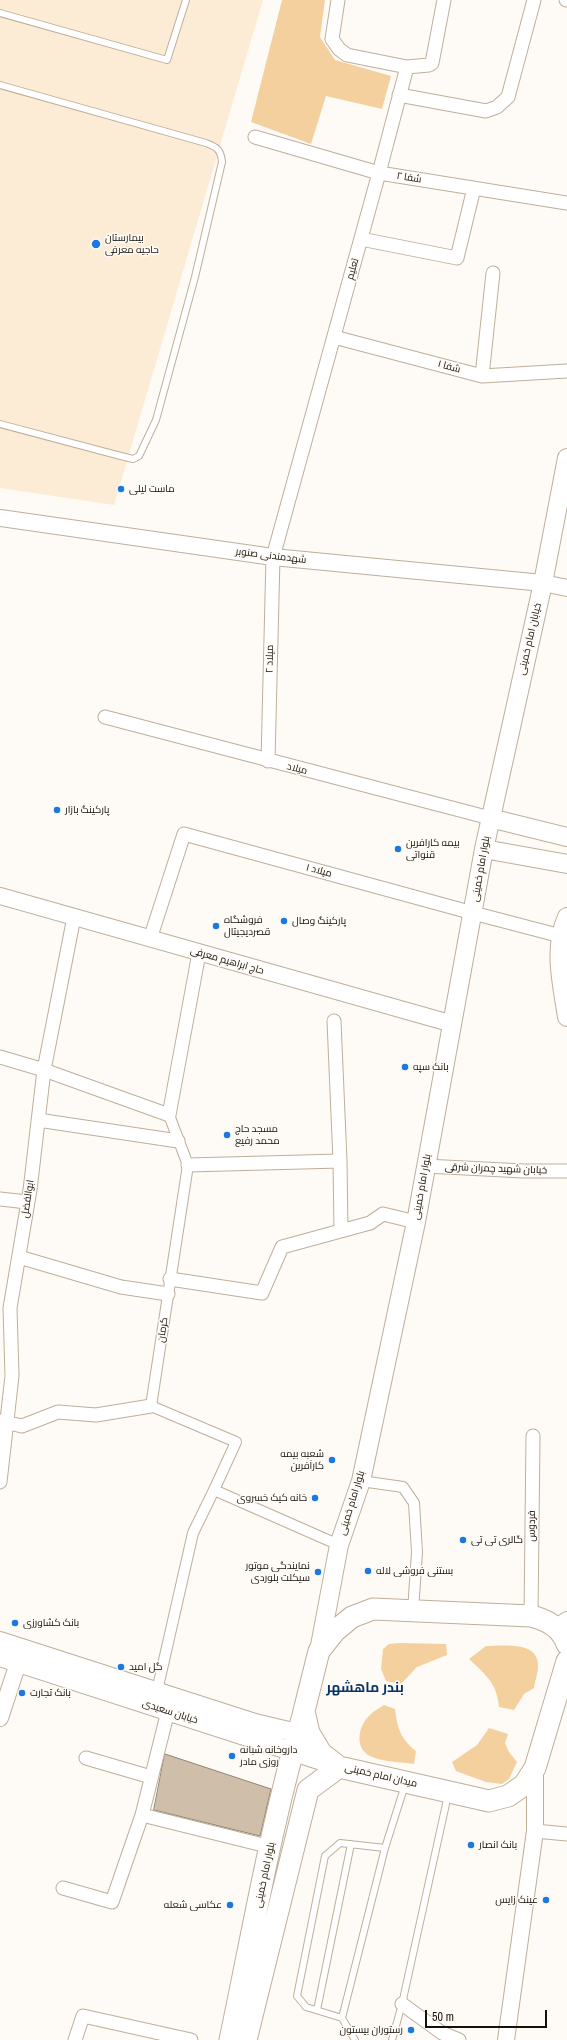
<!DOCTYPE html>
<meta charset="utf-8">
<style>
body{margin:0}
#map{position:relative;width:567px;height:2040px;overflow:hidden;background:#fefaf6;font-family:"Archivo Narrow",sans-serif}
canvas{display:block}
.scale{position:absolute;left:425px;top:2010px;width:122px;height:18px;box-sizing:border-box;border:2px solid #151008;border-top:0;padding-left:5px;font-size:12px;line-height:14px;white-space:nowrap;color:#151008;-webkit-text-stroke:3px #fefaf6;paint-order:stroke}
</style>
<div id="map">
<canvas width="567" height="2040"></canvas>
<div class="scale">50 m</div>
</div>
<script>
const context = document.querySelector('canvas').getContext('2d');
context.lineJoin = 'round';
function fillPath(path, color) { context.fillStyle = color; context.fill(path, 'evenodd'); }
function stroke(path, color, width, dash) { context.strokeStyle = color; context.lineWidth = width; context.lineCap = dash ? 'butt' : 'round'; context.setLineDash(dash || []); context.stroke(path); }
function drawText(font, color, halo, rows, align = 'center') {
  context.font = font + ' "Archivo Narrow",Cairo,sans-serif'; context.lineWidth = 3; context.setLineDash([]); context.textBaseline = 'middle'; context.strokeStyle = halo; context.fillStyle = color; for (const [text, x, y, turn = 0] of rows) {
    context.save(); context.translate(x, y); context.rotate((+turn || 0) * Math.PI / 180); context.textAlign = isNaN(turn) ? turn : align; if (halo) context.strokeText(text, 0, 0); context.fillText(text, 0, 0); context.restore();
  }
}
fillPath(new Path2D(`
 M0,0H263L114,505L0,488Z`), '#fdecd5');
fillPath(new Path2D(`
 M282,0H325L320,37L335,60L391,76L382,109L326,96L311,144L251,122Z
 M401,1643L446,1644L447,1655L417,1667L401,1684L386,1681L381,1669L383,1649L389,1644Z
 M486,1646C502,1646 539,1640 538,1666C538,1673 535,1681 534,1688L524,1694L514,1710L499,1707C497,1683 486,1675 469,1659Z
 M384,1705L395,1709C397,1727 401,1740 416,1751L414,1764C401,1762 382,1762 370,1756C353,1747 359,1724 371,1714C375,1710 380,1708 384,1705Z
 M489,1728L508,1734L505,1743L509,1752L517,1762L509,1779L502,1784L486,1782L456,1771L452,1762L477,1745Z`), '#f4d09e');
const building = new Path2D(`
 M165,1754L271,1789L260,1836L154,1810Z`);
fillPath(building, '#cfbfaa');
stroke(building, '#92836f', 1);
const service = new Path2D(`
 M0,13L167,60L186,0
 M0,85L206,143C217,147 221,150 222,162L195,277L156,420L139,456L133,459L117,455L0,424
 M317,2010L351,1844
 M342,2018L306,2007L297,1996L325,1856L340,1843L385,1848
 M355,2040L342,2018L385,1848L405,1785
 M392,2040L402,2004L448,1795`);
const pedestrian = new Path2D(`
 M169,1115L188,1165L151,1406L236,1442L214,1490
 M361,1481L403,1487L414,1503L417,1552L413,1611
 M157,1691L193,1533L214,1490L339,1545`);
const minor = new Path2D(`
 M338,0L332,39L339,49L347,55L407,67
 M566,0H567
 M399,95L486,111L497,107L508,97L534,0
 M255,137L379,173L567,203
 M361,239L457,258L474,188
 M334,337L482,376L567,371
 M482,376L493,273
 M105,717L490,818
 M268,761L273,557L379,173L407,67L429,65L432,63L444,0
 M150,939L184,834L473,913L561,936
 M334,1021L340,1161
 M0,1057L44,1070L169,1115L199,953
 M38,1120L178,1141
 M188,1165L340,1161L341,1231
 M425,1166L524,1171H567
 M0,1199L27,1202
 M19,1257L121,1287L168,1294
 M170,1279L262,1293L282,1247L370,1223L383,1214L416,1222
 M0,1421L22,1426L58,1412L96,1415L151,1406
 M0,1482L12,1376L10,1308L30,1190L44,1070L74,917
 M531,1616L533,1436
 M86,1758L151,1777
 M142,1815L271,1847
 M535,1831L567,1834
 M63,1888L112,1902L142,1815L168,1711
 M402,2004L442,2033L459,2040
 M75,2040L83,2016L191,2040`);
const tertiary = new Path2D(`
 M0,518L273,557L543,583L567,588
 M0,896L453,1024
 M557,1627L567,1620
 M0,1718L18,1663
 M506,2040L535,1831V1768`);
const secondary = new Path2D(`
 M490,818L567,837
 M484,849L567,864
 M567,917C553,948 562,984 567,1017
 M0,1641L255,1723L297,1733
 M319,1651L339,1545L361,1481L416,1222L484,849L543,583L567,458
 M0,1657L334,1765`);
const primary = new Path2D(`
 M567,1644C561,1627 547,1620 531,1616L373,1609L352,1617L335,1631L319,1651L304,1711L309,1733L321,1753L339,1767L489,1801L508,1796L524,1785L535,1768L567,1661
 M230,2040C253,1931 272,1819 304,1712
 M246,2040L308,1790L339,1767`);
stroke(service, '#beaf9a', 8);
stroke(pedestrian, '#beaf9a', 12);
stroke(minor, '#beaf9a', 15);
stroke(tertiary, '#beaf9a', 18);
stroke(secondary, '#beaf9a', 20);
stroke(primary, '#beaf9a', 23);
stroke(service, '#fff', 6);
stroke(pedestrian, '#fff', 10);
stroke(minor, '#fff', 13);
stroke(tertiary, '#fff', 16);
stroke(secondary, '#fff', 18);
stroke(primary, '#fff', 21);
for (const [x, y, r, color] of [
 [96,244,5,"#1c78e1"],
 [121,489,4,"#1c78e1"],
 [57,810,4,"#1c78e1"],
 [398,849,4,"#1c78e1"],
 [284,921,4,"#1c78e1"],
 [216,926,4,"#1c78e1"],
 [405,1067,4,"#1c78e1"],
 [227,1135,4,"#1c78e1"],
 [332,1460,4,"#1c78e1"],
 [315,1498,4,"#1c78e1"],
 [463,1540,4,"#1c78e1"],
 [368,1571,4,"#1c78e1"],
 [318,1572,4,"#1c78e1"],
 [15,1623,4,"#1c78e1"],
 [121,1667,4,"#1c78e1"],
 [22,1693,4,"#1c78e1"],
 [232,1756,4,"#1c78e1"],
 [471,1845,4,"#1c78e1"],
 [546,1900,4,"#1c78e1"],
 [230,1905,4,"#1c78e1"],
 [411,2030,4,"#1c78e1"]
]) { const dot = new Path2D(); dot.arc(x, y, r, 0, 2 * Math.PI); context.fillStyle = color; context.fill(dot); stroke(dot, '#fefaf6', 1.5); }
drawText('10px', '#151008', '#fefaf6', [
 ["شفا ۲",409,178,9],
 ["تعلیم",353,269,-74],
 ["شفا ۱",449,367,15],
 ["شهدمندنی صنوبر",271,556,7],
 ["خیابان امام خمینی",530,639,-77],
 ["میلاد ۲",270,659,-89],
 ["میلاد",297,769,14],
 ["بلوار امام خمینی",481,869,-80],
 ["میلاد ۱",319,871,15],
 ["حاج ابراهیم معرفی",227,961,16],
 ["خیابان شهید چمران شرقی",496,1169,2],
 ["بلوار امام خمینی",422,1187,-80],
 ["ابوالفضل",28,1199,-81],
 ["کرمان",163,1330,-82],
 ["بلوار امام خمینی",352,1503,-73],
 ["فردوس",532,1526,-89],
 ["خیابان سعیدی",170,1712,18],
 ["میدان امام خمینی",381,1776,13],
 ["بلوار امام خمینی",265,1875,-78]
]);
drawText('10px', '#151008', '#fefaf6', [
 ["بیمارستان",105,238],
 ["حاجیه معرفی",105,250],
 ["ماست لیلی",129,489],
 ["پارکینگ بازار",65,810],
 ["بیمه کارافرین",406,843],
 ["قنواتی",406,855],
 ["فروشگاه",224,920],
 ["قصردیجیتال",224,932],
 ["پارکینگ وصال",292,921],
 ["بانک سپه",413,1067],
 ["مسجد حاج",235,1129],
 ["محمد رفیع",235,1141],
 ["شعبه بیمه",324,1454,"right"],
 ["کارآفرین",324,1466,"right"],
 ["خانه کیک خسروی",307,1498,"right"],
 ["گالری تی تی",471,1540],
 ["نمایندگی موتور",310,1566,"right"],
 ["سیکلت بلوردی",310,1578,"right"],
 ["بستنی فروشی لاله",376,1571],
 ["بانک کشاورزی",23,1623],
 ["گل امید",129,1667],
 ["بانک تجارت",30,1693],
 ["داروخانه شبانه",240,1750],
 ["روزی مادر",240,1762],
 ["بانک انصار",479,1845],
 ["عینک زایس",538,1900,"right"],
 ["عکاسی شعله",222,1905,"right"],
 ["رستوران بیستون",403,2030,"right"]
], 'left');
drawText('bold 14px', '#073365', '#fefaf6', [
 ["بندر ماهشهر",365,1688]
]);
</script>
